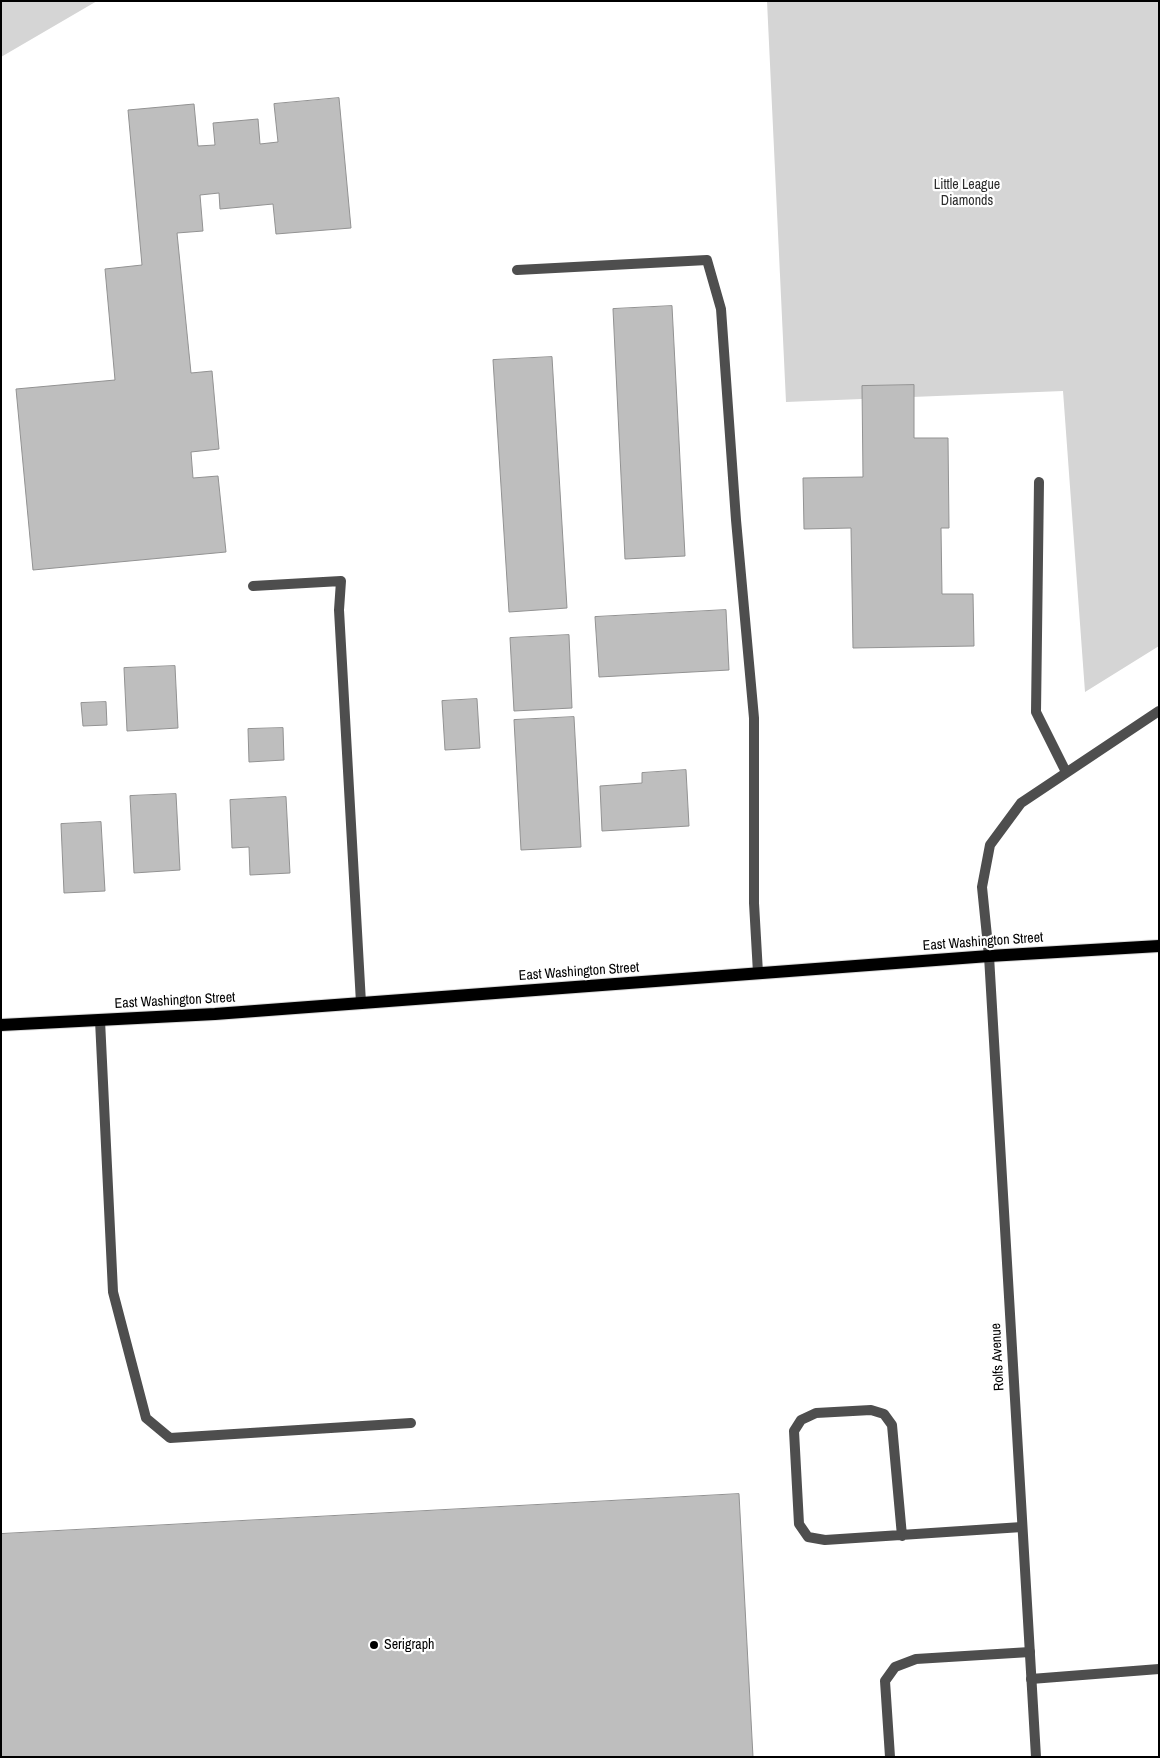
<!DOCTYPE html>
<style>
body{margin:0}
#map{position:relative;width:1160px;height:1758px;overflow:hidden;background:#fff;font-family:"Archivo Narrow",sans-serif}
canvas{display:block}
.frame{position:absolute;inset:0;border:2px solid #000;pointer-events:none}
</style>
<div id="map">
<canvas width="1160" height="1758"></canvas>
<div class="frame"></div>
</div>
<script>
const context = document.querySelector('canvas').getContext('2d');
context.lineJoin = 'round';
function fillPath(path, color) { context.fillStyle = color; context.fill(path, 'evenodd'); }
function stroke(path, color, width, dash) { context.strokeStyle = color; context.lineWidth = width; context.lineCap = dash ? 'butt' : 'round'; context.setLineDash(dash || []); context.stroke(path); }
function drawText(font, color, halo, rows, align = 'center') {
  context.font = font + ' "Archivo Narrow",sans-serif'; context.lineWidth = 4.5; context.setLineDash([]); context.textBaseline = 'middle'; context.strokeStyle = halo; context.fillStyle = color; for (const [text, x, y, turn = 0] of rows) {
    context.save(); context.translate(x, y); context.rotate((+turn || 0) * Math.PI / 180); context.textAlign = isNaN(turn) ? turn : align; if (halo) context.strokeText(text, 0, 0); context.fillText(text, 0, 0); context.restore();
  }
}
fillPath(new Path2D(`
 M1,1H97L1,57Z
 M767,1H1159V646L1085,692L1063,391L786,402Z`), '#d5d5d5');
const building = new Path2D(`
 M339,98L351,228L276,234L273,204L220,209L219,193L200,195L203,231L177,233L191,373L212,371L219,449L191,452L193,478L218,476L226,552L33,570L16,389L115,380L105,269L142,265L128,110L194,104L198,146L215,145L213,123L258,119L260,144L278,142L274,104Z
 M672,306L685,556L625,559L613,309Z
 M552,357L567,608L509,612L493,360Z
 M914,385V438H948L949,528H941L942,594H973L974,646L853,648L851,528L804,529L803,478L863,477L862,386Z
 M726,610L729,670L599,677L595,617Z
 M569,635L572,708L514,711L510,638Z
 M175,666L178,728L127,731L124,668Z
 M477,699L480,748L445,750L442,701Z
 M106,702L107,725L83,726L81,703Z
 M574,717L581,847L521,850L514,720Z
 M283,728L284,760L249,762L248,729Z
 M686,770L689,826L602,831L600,786L642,783V773Z
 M176,794L180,870L134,873L130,796Z
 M286,797L290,873L250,875L249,847L232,848L230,800Z
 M101,822L105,891L64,893L61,824Z
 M739,1494L753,1757H1V1534Z`);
fillPath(building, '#bebebe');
stroke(building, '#929292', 1);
const primary = new Path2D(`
 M1,1025L215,1014L989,956L1159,946`);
stroke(primary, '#dbdbdb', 14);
stroke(new Path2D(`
 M517,270L707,260L721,309L736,520L754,718V903L758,973
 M1039,482L1036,712L1066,772
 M253,586L341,581L339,610L361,1003
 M989,956L982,887L990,845L1021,803L1159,711
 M100,1020L113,1292L146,1418L170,1438L411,1423
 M902,1536L892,1425L884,1414L871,1410L816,1413L801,1420L794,1431L799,1524L808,1537L825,1540L1022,1527
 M1031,1679L1159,1669
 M890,1757L885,1681L895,1667L916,1659L1030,1652`), '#4e4e4e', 10);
stroke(new Path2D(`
 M989,956L1036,1757`), '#4e4e4e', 10);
stroke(primary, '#000', 12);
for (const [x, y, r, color] of [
 [374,1645,5,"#000"]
]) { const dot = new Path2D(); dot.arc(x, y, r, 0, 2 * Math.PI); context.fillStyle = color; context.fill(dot); stroke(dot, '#fff', 2); }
drawText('14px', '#2c2c2c', '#fff', [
 ["Little League",967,185],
 ["Diamonds",967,201]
]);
drawText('14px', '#000', '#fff', [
 ["East Washington Street",983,942,-4],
 ["East Washington Street",579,972,-4],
 ["East Washington Street",175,1001,-3],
 ["Rolfs Avenue",998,1357,-93]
]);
drawText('14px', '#000', '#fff', [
 ["Serigraph",384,1645]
], 'left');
</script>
